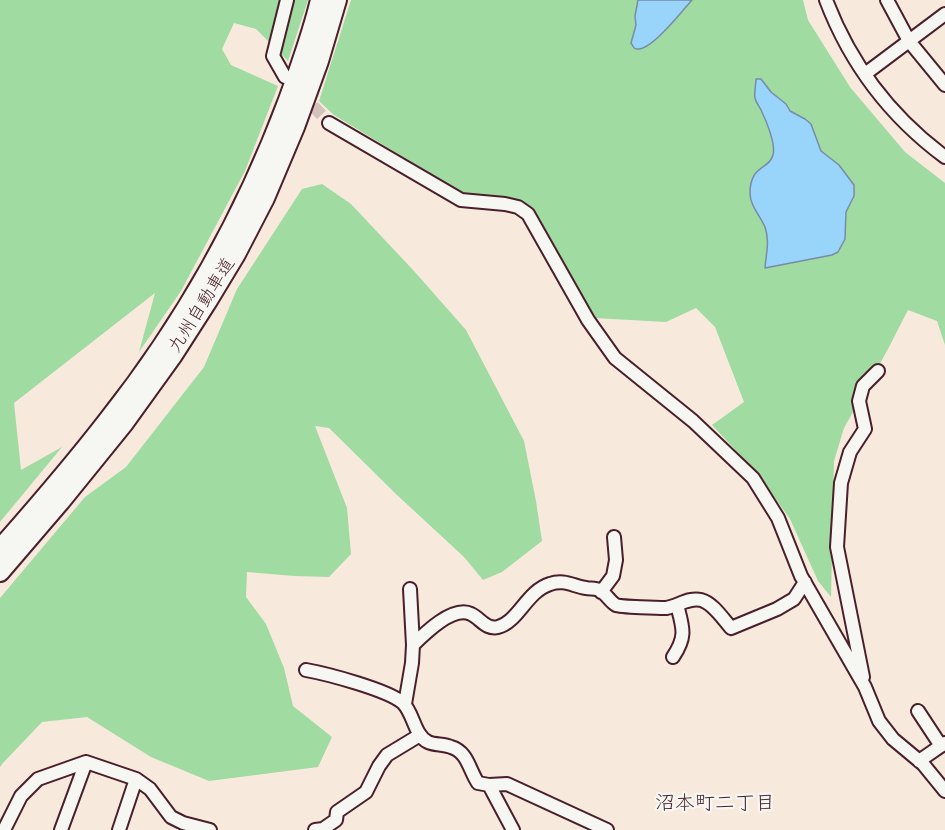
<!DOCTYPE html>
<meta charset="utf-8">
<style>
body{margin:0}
canvas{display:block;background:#f7eadc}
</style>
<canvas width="945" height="830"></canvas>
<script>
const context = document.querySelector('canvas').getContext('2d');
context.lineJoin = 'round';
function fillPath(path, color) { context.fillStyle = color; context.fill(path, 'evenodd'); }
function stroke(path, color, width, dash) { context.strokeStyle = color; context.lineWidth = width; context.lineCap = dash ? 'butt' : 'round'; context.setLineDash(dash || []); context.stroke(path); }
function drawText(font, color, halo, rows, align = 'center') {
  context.font = font + ' Mynerve,"Klee One",sans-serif'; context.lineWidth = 4.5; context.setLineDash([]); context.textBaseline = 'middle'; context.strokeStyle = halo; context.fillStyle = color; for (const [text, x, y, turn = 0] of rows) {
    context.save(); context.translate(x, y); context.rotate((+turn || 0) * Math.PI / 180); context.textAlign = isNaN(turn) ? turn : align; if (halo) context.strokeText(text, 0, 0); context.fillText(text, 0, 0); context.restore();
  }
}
fillPath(new Path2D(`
 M0,0H308L288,61L256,29L234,23L222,49L231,65L278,86L245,171L181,291L139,352L155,293L14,403L21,470L62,447L0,522Z
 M351,0H803L808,20L850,87L905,152L945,183V345L937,321L908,310L888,349L844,428L834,461L831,597L818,581L790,519L757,473L712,425L744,402L715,327L696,308L666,322L594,318L527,205L502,198L464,194L334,115L319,101Z
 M322,184L351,204L414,271L466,330L524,441L536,501L542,541L502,572L483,580L464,557L397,495L329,428L315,426L347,508L351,554L329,577L294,576L247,572L246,597L266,624L284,668L293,706L332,737L318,767L209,781L151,757L87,717L42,722L3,763L0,767V598L85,497L126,467L204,367L237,289L302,189Z`), '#a0dba2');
const water = new Path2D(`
 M638,0H692C683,10 652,50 638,49C633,49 634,47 631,43L636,25L635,16Z
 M756,79H761L771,92L786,104L790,111L805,119L811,124L821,151L839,165L854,185V196L846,212L845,239L838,252L832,255L765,268C766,254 770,241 765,227C760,215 750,206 750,193C750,165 769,170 773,155C776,144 766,120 761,110C759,106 756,103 755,98C754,92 756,85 756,79Z`);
fillPath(water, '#99d4fa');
stroke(water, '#798ca7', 1.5);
stroke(new Path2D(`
 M301,93L329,123`), '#d4c1b9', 12, [12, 6]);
const minor = new Path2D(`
 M826,0C850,63 891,117 945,157
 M887,0L909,41L945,85
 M865,74L945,14
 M285,77L273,56L287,0
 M329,123L461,200L505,204L518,207L528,214L588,320L615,358L693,421L753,478L778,518L801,576L865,687L879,721L893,739L923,764L945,791
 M410,589L413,645
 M601,592L613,576L616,560L614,537
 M673,657C687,636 683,628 677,605
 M306,670C328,674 388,690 403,703C414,714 414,735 428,742C434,745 444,744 451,747C468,752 469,770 478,783L489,785L507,784L607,830
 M863,677L837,547L841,483L850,452L865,429L859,401L863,386L878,371
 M405,704L412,663L413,645C424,634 453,605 471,614C480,618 486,630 498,627C518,622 527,591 550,584C564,579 573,586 586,588C590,589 595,588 599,590C606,593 610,602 616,605C621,607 660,608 666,608C678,606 689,597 701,600C713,603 723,619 731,628L777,609L794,599L805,582
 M918,711L941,746
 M919,761L945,743
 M489,785L513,830
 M4,830L21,796L38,779L86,762L136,779L150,789L171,817L183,823L210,830
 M61,830L86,762
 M119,830L136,779
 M315,830L323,829L336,820L337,812L366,792L379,766L387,755L420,735`);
const highway = new Path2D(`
 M0,549C37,507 74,464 108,420C184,324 245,215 288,100C300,67 312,34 320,0
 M0,572L60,502L124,423L173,355L207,302L236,254L265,198L295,127L319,61L337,0`);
stroke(minor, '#4a1f2b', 16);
stroke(highway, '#4a1f2b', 22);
stroke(minor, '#f6f6f2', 12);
stroke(highway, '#f6f6f2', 18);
drawText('18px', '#4a1f2b', '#f6f6f2', [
 ["九州自動車道",203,306,-58]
]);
drawText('20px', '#4a1f2b', '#f6f6f2', [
 ["沼本町二丁目",715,805]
]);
</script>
